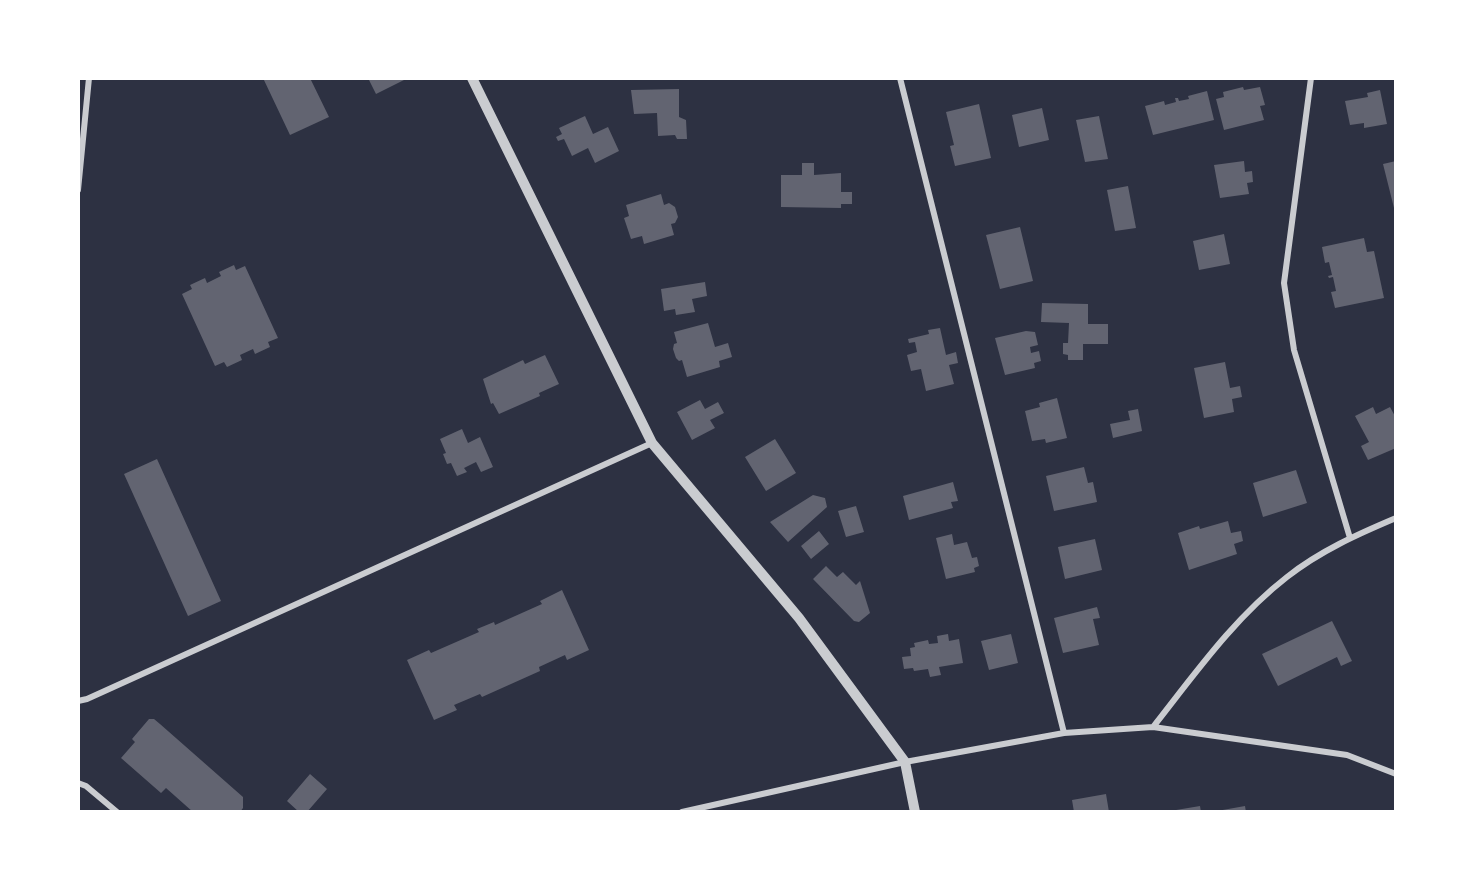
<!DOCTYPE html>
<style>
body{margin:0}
#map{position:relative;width:1474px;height:890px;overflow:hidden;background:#2d3142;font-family:Commissioner,sans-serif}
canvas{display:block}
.frame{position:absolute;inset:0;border:80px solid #fff;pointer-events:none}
</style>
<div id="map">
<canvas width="1474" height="890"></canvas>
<div class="frame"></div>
</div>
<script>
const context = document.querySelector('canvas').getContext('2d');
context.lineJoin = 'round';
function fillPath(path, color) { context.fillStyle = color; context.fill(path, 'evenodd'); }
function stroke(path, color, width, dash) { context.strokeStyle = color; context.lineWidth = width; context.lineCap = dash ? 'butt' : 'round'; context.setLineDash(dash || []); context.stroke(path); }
fillPath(new Path2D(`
 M263,78H310L329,117L290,135Z
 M368,78H408L376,94Z
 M1243,87L1244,90L1260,87L1265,105L1260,106L1264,120L1224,130L1216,99L1224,97L1223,92Z
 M679,89V117L686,120L687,139H677L675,135L658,136L657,113L634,114L631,90Z
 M1380,90L1387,124L1364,128V123L1350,125L1345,101L1368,97L1367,93Z
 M1207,91L1214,120L1153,135L1145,106L1164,101L1165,105L1176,102L1175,98H1178L1179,101L1189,99L1188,96Z
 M979,104L991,158L955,166L950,146L954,145L946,112Z
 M1042,108L1049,140L1019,147L1012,115Z
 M585,116L593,134L608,127L619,151L595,163L588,148L572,156L564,139L558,141L556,137L562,134L559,128Z
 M1099,116L1108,159L1085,162L1076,120Z
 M1244,161L1245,172L1252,171L1253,182L1247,183L1249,194L1220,198L1214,165Z
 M1396,161V212H1395L1383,164Z
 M802,163H814V175L841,173V192H852V204H841V208L781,207V175H802Z
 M1128,186L1136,228L1115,231L1107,190Z
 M661,194L664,205L669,203L675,207L678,217L675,223L671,224L674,235L644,244L642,236L631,239L624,218L629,216L626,205Z
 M1020,227L1033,281L1000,289L986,235Z
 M1224,234L1230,264L1199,270L1193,241Z
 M1364,238L1367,252L1374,251L1384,298L1335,308L1331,292L1336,291L1333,277L1329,278L1328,276L1332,275L1329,262L1325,263L1322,247Z
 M234,265L236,270L245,266L278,338L268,342L270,347L255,354L253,349L240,355L242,360L227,367L224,362L215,366L182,294L192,289L190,285L205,278L207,283L221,276L219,272Z
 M705,282L707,296L692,299L695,312L676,315L675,309L664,311L661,289Z
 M1042,303L1088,304V324H1108V344H1083V360H1068V355L1063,354V343H1068L1069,323L1041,322Z
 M708,323L715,347L728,343L732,357L719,361L720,367L687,377L682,360L679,361L676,358L673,349L674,344L677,343L674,332Z
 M940,328L946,355L956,352L958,363L949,365L954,384L926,391L921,369L911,371L907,355L917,352L915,342L909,343L908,339L929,334L928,330Z
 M1026,331L1035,332L1038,345L1030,347L1031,353L1039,351L1041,361L1034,363L1035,368L1005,375L995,338Z
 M545,355L559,384L539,393L540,396L499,414L493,403L491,404L483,379L523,360L525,364Z
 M1225,362L1230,388L1240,386L1242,397L1232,399L1234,412L1204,418L1194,368Z
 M1057,398L1067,438L1046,443L1045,439L1032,441L1025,411L1040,407L1039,403Z
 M700,400L705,409L718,402L724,413L710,420L715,428L692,440L677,412Z
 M1373,407L1376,414L1390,407L1396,418V448L1368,460L1361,446L1369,442L1355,416Z
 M1138,409L1142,431L1113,438L1110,424L1130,420L1128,411Z
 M462,429L468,443L480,437L493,467L481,472L476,462L464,468L467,472L457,476L451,463L447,464L443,454L446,453L440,439Z
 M775,439L796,473L766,491L745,457Z
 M157,459L221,601L188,616L124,474Z
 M1084,467L1088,483L1093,482L1097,502L1054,511L1046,476Z
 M1296,470L1307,503L1263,517L1253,483Z
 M953,482L958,501L951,502L953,508L909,520L903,496Z
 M813,495L825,498L827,507L788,542L770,522Z
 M856,506L864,532L846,537L838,511Z
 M1228,521L1231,533L1241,531L1243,541L1234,544L1237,554L1189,570L1178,533L1199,526L1200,529Z
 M819,531L829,544L811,559L801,546Z
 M952,534L954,545L967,542L972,558L977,557L979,566L974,568L975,572L946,579L936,538Z
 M1095,539L1102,570L1065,579L1058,547Z
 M826,566L837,577L843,572L856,585L860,581L870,613L859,622L854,621L813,579Z
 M562,590L589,650L567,660L565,655L539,667L540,671L482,697L480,694L454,705L457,710L434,720L407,660L429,650L431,653L479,632L477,629L494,622L495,625L542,604L540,601Z
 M1097,607L1100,618L1093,619L1099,645L1063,653L1054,618Z
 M1332,621L1352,661L1341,666L1337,657L1278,686L1262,654Z
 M948,634L949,641L959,639L963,663L939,667L941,675L930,677L928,669L914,671L913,668L904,669L902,657L911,656L910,648L915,647L914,643L928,640L929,644L938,643L937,636Z
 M1011,634L1018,663L989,670L981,641Z
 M149,719H154L160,724L243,797V808L240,812H193L166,788L161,793L121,758L135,742L132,739Z
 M310,774L327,789L307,812H299L287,801Z
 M1106,794L1109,812H1074L1072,800Z
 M1200,806L1201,812H1170V811Z
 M1245,806L1246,812H1217V811Z`), '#626471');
stroke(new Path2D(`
 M900,78L1064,733
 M1311,78L1284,283L1294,350L1350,538
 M78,190L89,78
 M78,701L87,699L652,443
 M1153,727C1194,675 1234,618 1287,577C1320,551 1358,534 1396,518
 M78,783L86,786L117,812
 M682,812L905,762L1064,733L1153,727L1347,755L1396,774`), '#caccd0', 6);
stroke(new Path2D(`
 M472,78L652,443L799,618L905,762L915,812`), '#caccd0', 10);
</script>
